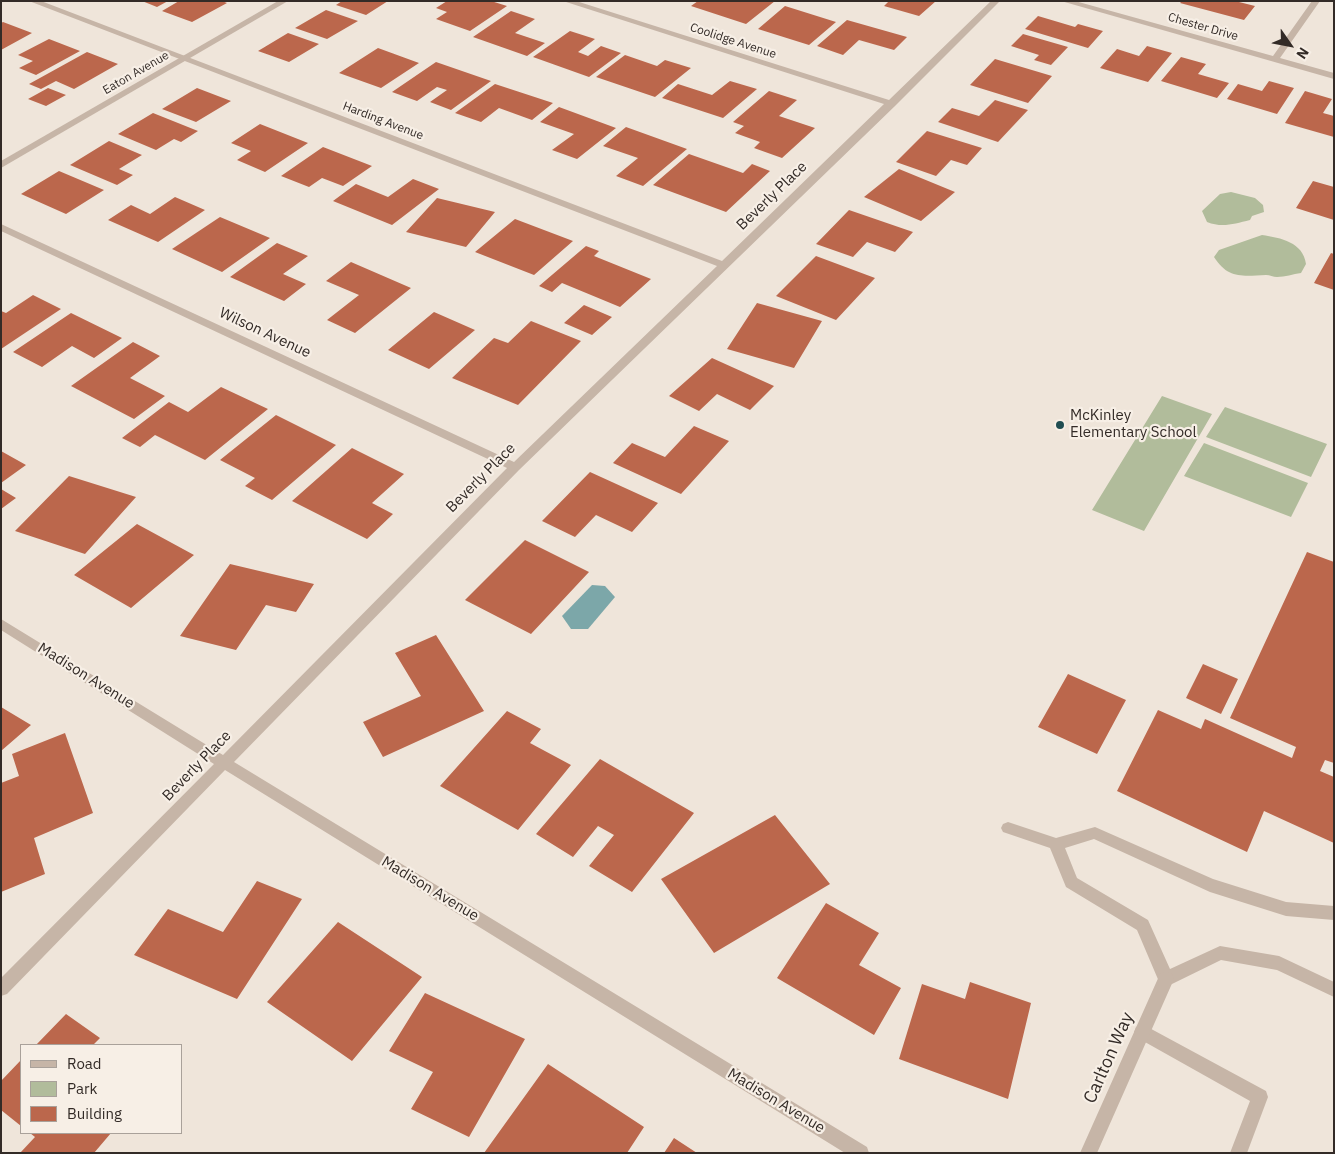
<!DOCTYPE html>
<style>
body{margin:0}
#map{position:relative;width:1335px;height:1154px;overflow:hidden;background:#efe5da;font-family:"IBM Plex Sans",sans-serif}
canvas{display:block}
.frame{position:absolute;inset:0;border:2px solid #332b27;pointer-events:none}
.legend{position:absolute;left:20px;top:1044px;width:162px;height:90px;box-sizing:border-box;background:#f7efe6;border:1px solid #a9a19a;margin:0;padding:6px 9px;list-style:none;font-size:15px;color:#332b27}
.legend li{display:flex;align-items:center;gap:10px;height:25px}
.legend b{width:25px;border:1px solid #a9a19a}
.north{position:absolute;left:1265px;top:20px;width:50px;height:50px;-webkit-text-stroke:4px #f7efe6;paint-order:stroke;rotate:123deg;font-size:14px;font-weight:700;line-height:20px;text-align:center;color:#332b27}
.north::after{content:'';display:block;margin:auto;width:18px;height:22px;background:#332b27;clip-path:polygon(50% 0,100% 100%,50% 72%,0 100%)}
</style>
<div id="map">
<canvas width="1335" height="1154"></canvas>
<div class="frame"></div>
<ul class="legend">
<li><b style="height:6px;background:#c6b5a7"></b>Road</li>
<li><b style="height:14px;background:#b1bc9b"></b>Park</li>
<li><b style="height:14px;background:#bb674c"></b>Building</li>
</ul>
<div class="north">N</div>
</div>
<script>
const context = document.querySelector('canvas').getContext('2d');
context.lineJoin = 'round';
function fillPath(path, color) { context.fillStyle = color; context.fill(path, 'evenodd'); }
function stroke(path, color, width, dash) { context.strokeStyle = color; context.lineWidth = width; context.lineCap = dash ? 'butt' : 'round'; context.setLineDash(dash || []); context.stroke(path); }
function drawText(font, color, halo, rows, align = 'center') {
  context.font = font + ' "IBM Plex Sans",sans-serif'; context.lineWidth = 4.5; context.setLineDash([]); context.textBaseline = 'middle'; context.strokeStyle = halo; context.fillStyle = color; for (const [text, x, y, turn = 0] of rows) {
    context.save(); context.translate(x, y); context.rotate((+turn || 0) * Math.PI / 180); context.textAlign = isNaN(turn) ? turn : align; if (halo) context.strokeText(text, 0, 0); context.fillText(text, 0, 0); context.restore();
  }
}
fillPath(new Path2D(`
 M1231,192L1255,198L1263,205L1264,212L1252,216L1250,220C1234,224 1222,228 1207,222L1202,211L1220,194Z
 M1262,235C1281,238 1303,242 1306,264L1301,273C1293,274 1285,277 1277,277C1273,277 1270,275 1266,275C1242,276 1228,279 1214,257L1219,250Z
 M1162,396L1212,414L1144,531L1092,510Z
 M1225,407L1327,444L1311,477L1206,437Z
 M1204,443L1308,483L1291,517L1184,476Z`), '#b1bc9b');
fillPath(new Path2D(`
 M592,585L605,586L615,597L588,629H571L562,616Z`), '#7ca7a9');
fillPath(new Path2D(`
 M142,1H168L157,7Z
 M179,1H222L227,3L192,22L162,11Z
 M342,1H388L366,15L336,5Z
 M447,1H491L507,6L470,31L436,19L447,12L436,8Z
 M698,1H775L746,24L691,6Z
 M889,1H936L919,16L884,6Z
 M1182,1H1235L1255,6L1244,20L1180,3Z
 M785,6L836,22L809,45L758,29Z
 M326,10L358,21L327,39L295,28Z
 M511,11L535,19L515,33L545,43L527,56L473,37Z
 M1038,16L1075,27L1078,24L1103,31L1088,48L1025,29Z
 M847,20L907,37L894,50L859,40L843,55L817,46Z
 M3,22L32,33L1,50V23Z
 M570,31L595,39L578,52L588,56L601,46L621,53L589,77L533,57Z
 M288,33L319,44L289,62L258,51Z
 M1023,34L1068,47L1051,65L1034,60L1039,55L1011,46Z
 M49,39L80,51L36,75L19,68L33,61L18,55Z
 M1147,46L1172,53L1148,82L1100,68L1117,49L1139,56Z
 M378,48L419,63L381,88L339,73Z
 M87,52L118,64L74,89L56,81L41,89L29,84Z
 M625,55L657,66L665,60L691,68L655,97L596,77Z
 M1181,57L1206,64L1198,74L1229,83L1217,98L1161,81Z
 M995,59L1052,76L1028,103L970,85Z
 M436,62L491,81L451,110L430,102L447,90L437,87L417,101L392,92Z
 M730,81L757,89L723,118L662,98L678,84L712,95Z
 M1269,81L1294,88L1277,114L1227,99L1238,84L1262,91Z
 M495,84L553,103L532,120L499,108L481,122L455,113Z
 M48,88L66,95L46,106L28,99Z
 M197,88L231,101L196,122L162,109Z
 M769,91L797,100L779,116L815,128L782,158L754,148L760,142L735,133L744,126L733,122Z
 M1305,91L1332,99L1323,113L1334,116V137L1285,123Z
 M995,100L1028,110L998,142L938,122L952,108L979,116Z
 M559,107L616,128L577,159L552,150L574,134L540,122Z
 M153,113L198,131L181,142L174,139L156,150L118,134Z
 M260,124L308,143L265,172L237,160L251,151L231,143Z
 M626,127L687,149L643,186L616,176L638,158L603,146Z
 M927,131L982,148L967,165L951,160L936,176L896,162Z
 M109,141L142,155L119,169L133,175L117,185L70,165Z
 M323,147L372,166L343,186L322,178L309,187L281,176Z
 M689,154L743,173L752,164L770,171L726,212L653,185Z
 M899,169L955,192L921,221L864,197Z
 M59,171L104,190L66,214L21,194Z
 M413,179L439,189L392,225L333,201L356,184L388,197Z
 M1313,181L1334,187V220L1296,208Z
 M175,197L205,210L158,242L108,220L131,205L150,214Z
 M437,198L495,212L466,247L406,232Z
 M849,210L913,232L895,252L867,242L853,257L816,244Z
 M220,217L270,238L222,272L172,249Z
 M515,219L573,241L534,275L475,252Z
 M277,243L308,256L283,274L306,284L284,301L230,277Z
 M586,246L599,251L594,256L651,279L620,307L562,283L552,292L539,286Z
 M1331,253L1334,254V290L1314,283Z
 M816,256L875,278L836,320L776,296Z
 M351,262L411,288L355,333L327,320L359,295L326,281Z
 M33,295L61,309L1,349V311L6,313Z
 M757,303L822,321L794,368L727,349Z
 M584,305L612,317L592,335L564,323Z
 M434,312L475,330L429,369L388,350Z
 M71,313L122,338L94,358L72,346L42,367L13,352Z
 M531,321L581,341L518,405L452,378L494,338L508,343Z
 M133,342L160,356L130,378L165,396L134,419L71,386Z
 M712,358L774,386L750,410L717,394L699,411L669,396Z
 M221,387L268,409L205,460L155,435L140,447L122,438L169,402L188,412Z
 M276,415L336,445L272,500L245,486L255,478L220,460Z
 M694,426L729,441L681,494L613,463L632,443L665,457Z
 M352,448L404,474L372,503L393,514L367,539L292,501Z
 M1,451L26,465L1,483Z
 M590,472L658,503L632,532L596,515L575,537L542,521Z
 M69,476L136,497L85,554L15,531Z
 M1,489L16,498L1,509Z
 M137,524L194,555L131,608L74,575Z
 M525,540L589,572L531,634L465,600Z
 M1307,552L1334,562V763L1325,760L1320,771L1334,777V843L1264,811L1247,852L1117,791L1158,710L1201,729L1205,719L1292,758L1296,747L1230,718Z
 M230,564L314,584L296,612L266,605L236,650L180,636Z
 M436,635L484,711L383,757L363,722L421,696L395,653Z
 M1203,664L1238,679L1221,714L1186,698Z
 M1068,674L1126,700L1097,754L1038,727Z
 M1,707L31,725L1,751Z
 M507,711L541,729L530,743L571,765L518,830L440,786Z
 M65,733L93,813L34,838L45,874L1,892V783L19,776L12,754Z
 M600,759L694,813L632,892L589,866L614,835L598,826L573,857L536,834Z
 M775,815L830,884L714,953L661,879Z
 M257,881L302,899L237,999L134,955L168,909L223,932Z
 M826,903L879,933L859,965L901,988L874,1035L777,978Z
 M338,922L422,977L352,1061L267,1002Z
 M970,982L1031,1003L1008,1099L899,1059L922,984L965,999Z
 M425,993L525,1039L469,1137L411,1109L433,1072L389,1051Z
 M66,1014L100,1038L93,1045H36Z
 M21,1060V1126L1,1110V1081Z
 M548,1064L644,1127L627,1153H484Z
 M30,1133H111L94,1153H20L35,1137Z
 M674,1138L697,1153H664Z`), '#bb674c');
fillPath(new Path2D(`
 M1008,822L1056,838L1095,827L1213,879L1286,902L1334,906V920L1286,916L1210,892L1094,839L1065,848L1077,878L1148,920L1170,969L1220,946L1279,956L1334,982V997L1277,970L1221,960L1172,984L1166,986L1160,984L1137,930L1066,887L1050,848L1003,832L1001,828L1003,824Z
 M1142,1024L1266,1091L1268,1097L1247,1153H1230L1250,1101L1136,1037L1134,1032L1136,1027Z`), '#c6b5a7');
fillPath(new Path2D(`
 M29,1H41L722,261L884,104L563,1H576L889,100L991,1H1000L895,106L519,470L234,762L867,1147L869,1153H845L225,770L7,994L1,996V978L214,764L1,630V619L223,755L507,468L1,231V224L514,462L717,266Z
 M1061,1H1075L1273,56L1312,1H1320L1280,58L1334,73V79Z
 M1166,972L1172,974L1174,979L1097,1153H1080L1160,974Z`), '#c6b5a7');
fillPath(new Path2D(`
 M278,1H288L1,168V161Z`), '#c6b5a7');
for (const [x, y, r, color] of [
 [1060,425,5,"#204d51"]
]) { const dot = new Path2D(); dot.arc(x, y, r, 0, 2 * Math.PI); context.fillStyle = color; context.fill(dot); stroke(dot, '#f7efe6', 2); }
drawText('12px', '#332b27', '#f7efe6', [
 ["Chester Drive",1203,27,16],
 ["Coolidge Avenue",733,41,18],
 ["Eaton Avenue",136,73,-30],
 ["Harding Avenue",383,121,21]
]);
drawText('15px', '#332b27', '#f7efe6', [
 ["Beverly Place",772,196,-44],
 ["Wilson Avenue",265,333,25],
 ["Beverly Place",481,478,-45],
 ["Madison Avenue",86,676,32],
 ["Beverly Place",197,766,-46],
 ["Madison Avenue",430,889,31],
 ["Madison Avenue",776,1101,31]
]);
drawText('15px', '#332b27', '#f7efe6', [
 ["McKinley",1070,416],
 ["Elementary School",1070,433]
], 'left');
drawText('18px', '#332b27', '#f7efe6', [
 ["Carlton Way",1109,1058,-66]
]);
</script>
